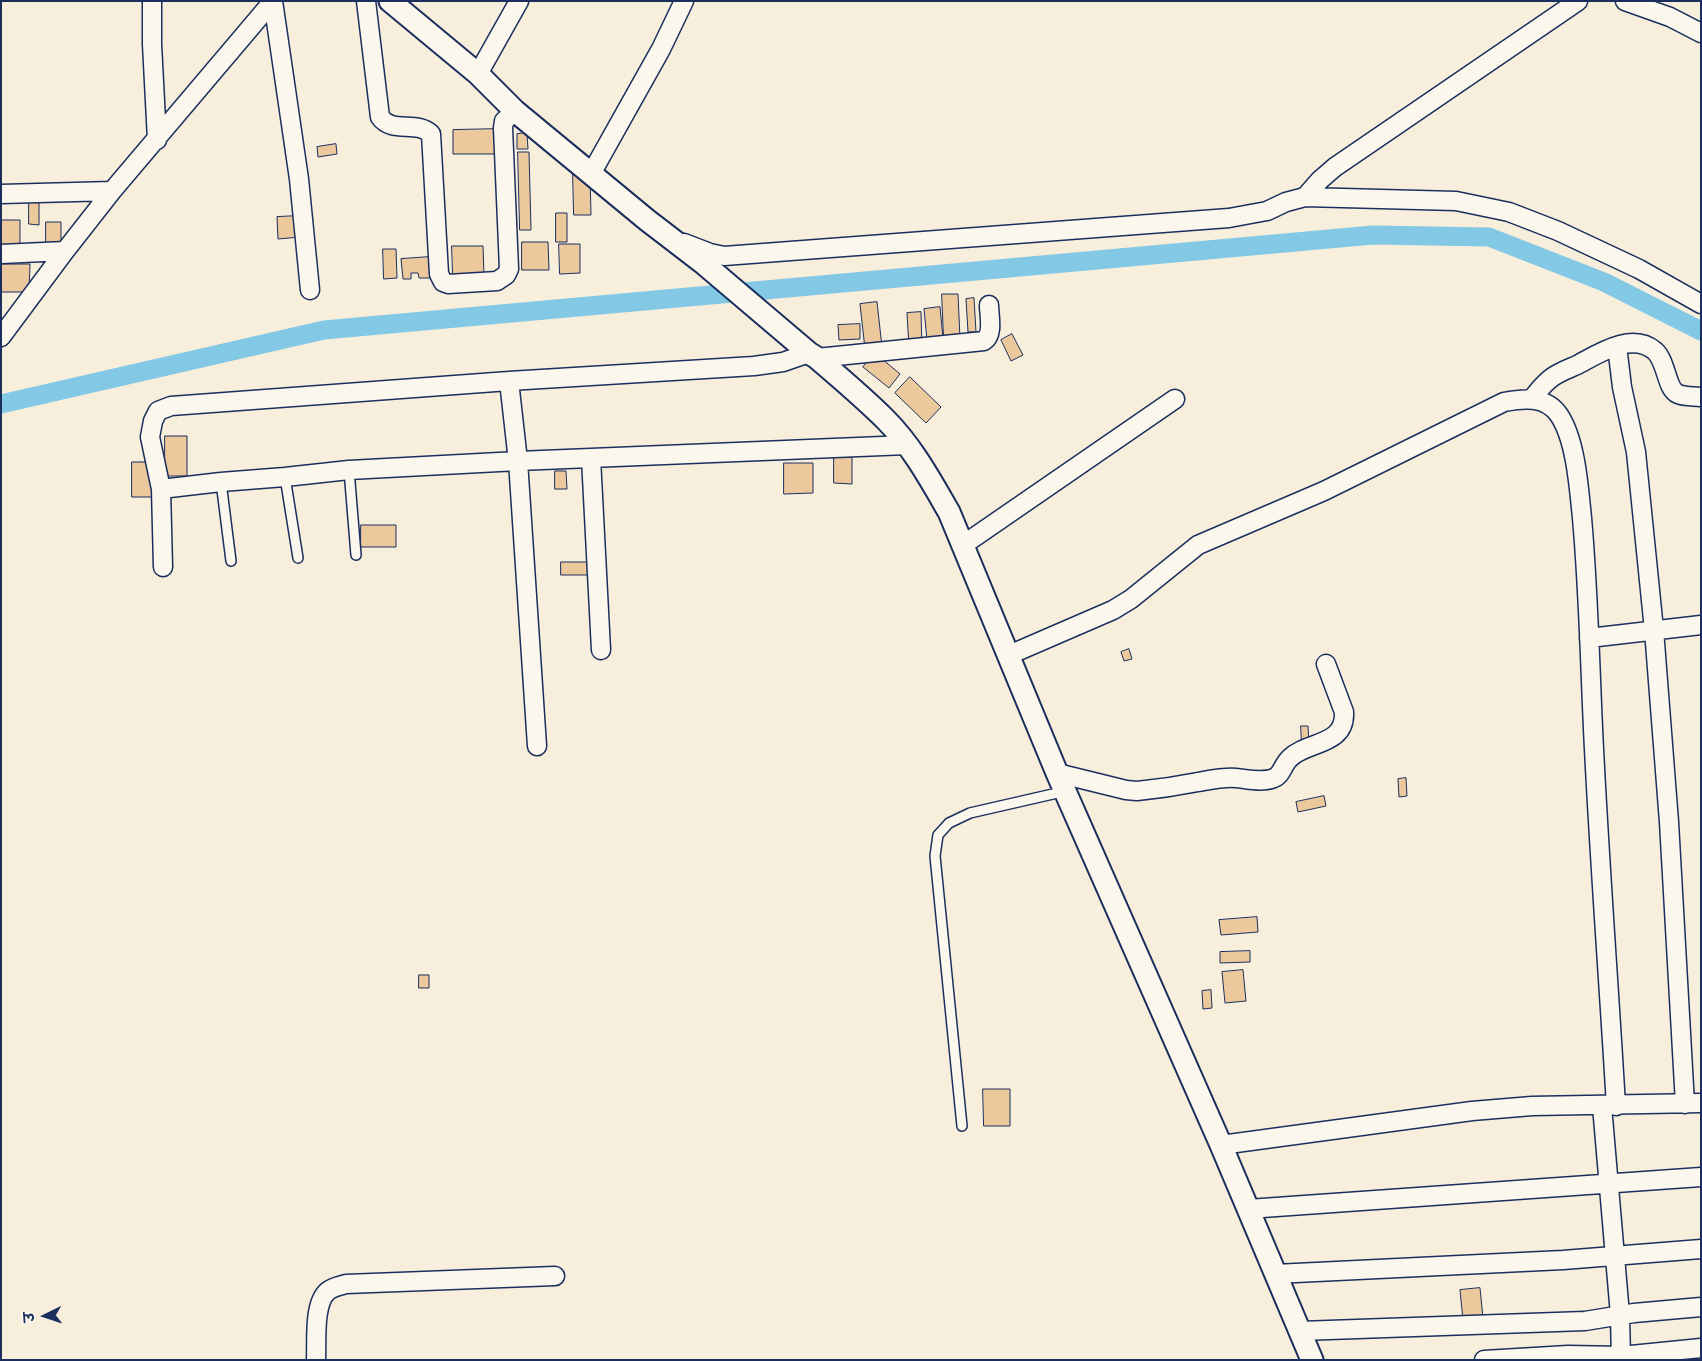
<!DOCTYPE html>
<meta charset="utf-8">
<style>
body{margin:0}
#map{position:relative;width:1702px;height:1361px;overflow:hidden;background:#f8eedc;font-family:"Comic Neue","Playpen Sans Deva",sans-serif}
canvas{display:block}
.frame{position:absolute;inset:0;border:2px solid #1b2f5e;pointer-events:none}
.north{position:absolute;left:20px;top:1291px;width:50px;height:50px;-webkit-text-stroke:4px #fbf7ec;paint-order:stroke;rotate:266deg;font-size:14px;font-weight:700;line-height:20px;text-align:center;color:#1b2f5e}
.north::after{content:'';display:block;margin:auto;width:18px;height:22px;background:#1b2f5e;clip-path:polygon(50% 0,100% 100%,50% 72%,0 100%)}
</style>
<div id="map">
<canvas width="1702" height="1361"></canvas>
<div class="frame"></div>
<div class="north">उ</div>
</div>
<script>
const context = document.querySelector('canvas').getContext('2d');
context.lineJoin = 'round';
function stroke(path, color, width, dash) { context.strokeStyle = color; context.lineWidth = width; context.lineCap = dash ? 'butt' : 'round'; context.setLineDash(dash || []); context.stroke(path); }
function fillPath(path, color) { context.fillStyle = color; context.fill(path, 'evenodd'); }
stroke(new Path2D(`
 M1,404L324,330L1373,235L1489,237L1604,282L1701,331`), '#83c8e5', 19);
const building = new Path2D(`
 M499,129V154H453V130Z
 M527,133L528,149H517V134Z
 M336,144L337,154L318,157L317,147Z
 M518,152H529L531,230H520Z
 M573,174H590L591,215H574Z
 M29,197H39V225L29,224Z
 M556,213H567V242H556Z
 M298,216L300,237L278,239L277,217Z
 M1,220H20V248H1Z
 M46,222H61V246H46Z
 M522,242H548L549,270H522Z
 M559,244H580V273L560,274Z
 M452,246H483L484,275L453,276Z
 M383,249H396L397,278L384,279Z
 M430,257L431,278H419L418,273H411V279H403L401,259Z
 M1,264H30L29,292H1Z
 M942,294H958L960,339H944Z
 M974,298L976,332H968L966,299Z
 M877,302L882,347L865,349L860,304Z
 M940,307L943,338L927,340L924,309Z
 M921,312L922,348H909L907,313Z
 M860,324V339L839,340L838,325Z
 M1012,334L1023,355L1011,361L1001,340Z
 M875,353L900,374L889,388L863,367Z
 M910,377L941,407L926,423L895,393Z
 M165,436H187V476H165Z
 M834,457H852V484L834,483Z
 M132,462H153V497H132Z
 M784,463H813V493L784,494Z
 M555,471H566L567,489H555Z
 M361,525H396V547H361Z
 M561,562H593V575H561Z
 M1129,649L1132,659L1124,661L1121,652Z
 M1301,726H1308L1309,744H1302Z
 M1406,778L1407,796L1399,797L1398,779Z
 M1324,796L1326,806L1298,812L1296,802Z
 M1257,917L1258,932L1221,935L1219,920Z
 M1250,951V962L1220,963V952Z
 M1243,970L1246,1001L1225,1003L1222,972Z
 M419,975H429V988H419Z
 M1211,990L1212,1008L1203,1009L1202,991Z
 M983,1089H1010V1126H984Z
 M1480,1288L1483,1318L1463,1320L1460,1290Z`);
fillPath(building, '#ecc89d');
stroke(building, '#1b2f5e', 1);
const service = new Path2D(`
 M349,470L356,555
 M285,477L298,558
 M221,482L231,561
 M962,1126L935,856L938,835L949,823L970,813L1066,791`);
const minor = new Path2D(`
 M152,1V44L157,140
 M273,1L299,179L310,290
 M366,1L380,117C392,134 417,120 431,134L439,274L443,282L448,284L497,281L506,275L509,269L503,128L504,121L515,111
 M1625,1L1670,17L1701,33
 M478,74L519,1
 M591,174L661,49L684,1
 M1,194L112,191
 M1305,197L1320,180L1335,167L1578,1
 M684,243L710,253L724,256L1229,218L1267,211L1286,202L1305,197L1456,201L1509,212L1558,231L1639,269L1701,304
 M1,254L65,251
 M1,337L65,251L112,191L273,1
 M1617,346L1622,387L1636,452L1654,630L1669,822L1685,1104
 M817,358L984,341C994,334 989,316 989,305
 M509,381L518,461L537,746
 M1532,399C1537,392 1543,385 1550,379C1557,373 1568,369 1577,365C1598,354 1632,331 1655,351C1667,362 1666,389 1678,394C1685,397 1694,396 1701,397
 M591,458L601,650
 M161,489L221,482L285,477L349,470L518,461L907,445
 M963,545L1175,399
 M163,567L161,489L150,437L153,421L158,411L171,406L509,381L754,366L783,362L809,353
 M1589,638L1701,625
 M1009,655L1113,610L1131,599L1198,545L1324,491L1504,402C1524,398 1546,396 1559,415C1576,440 1579,489 1582,518C1589,595 1590,672 1594,749C1600,868 1609,987 1616,1106
 M1057,773L1126,790L1137,791C1158,789 1178,786 1198,782C1210,780 1223,777 1236,778C1248,779 1262,783 1274,778C1282,775 1283,764 1290,758C1307,741 1346,746 1344,712L1326,664
 M1602,1106L1620,1315L1621,1360
 M1221,1145L1472,1111L1532,1106L1701,1103
 M1248,1209L1701,1177
 M1275,1274L1563,1260L1701,1249
 M1300,1331L1585,1321L1634,1313L1701,1307
 M316,1360C317,1342 313,1303 328,1291C333,1287 340,1286 346,1284L555,1276
 M1484,1360L1568,1355L1621,1356L1701,1348`);
const tertiary = new Path2D(`
 M390,1L478,74L515,111L647,220L703,263L809,353L817,358C840,378 864,398 886,420C912,446 931,481 949,512L1057,773L1221,1145L1312,1360`);
stroke(service, '#1b2f5e', 12);
stroke(minor, '#1b2f5e', 21);
stroke(tertiary, '#1b2f5e', 25);
stroke(service, '#fbf7ec', 9);
stroke(minor, '#fbf7ec', 18);
stroke(tertiary, '#fbf7ec', 21);
</script>
